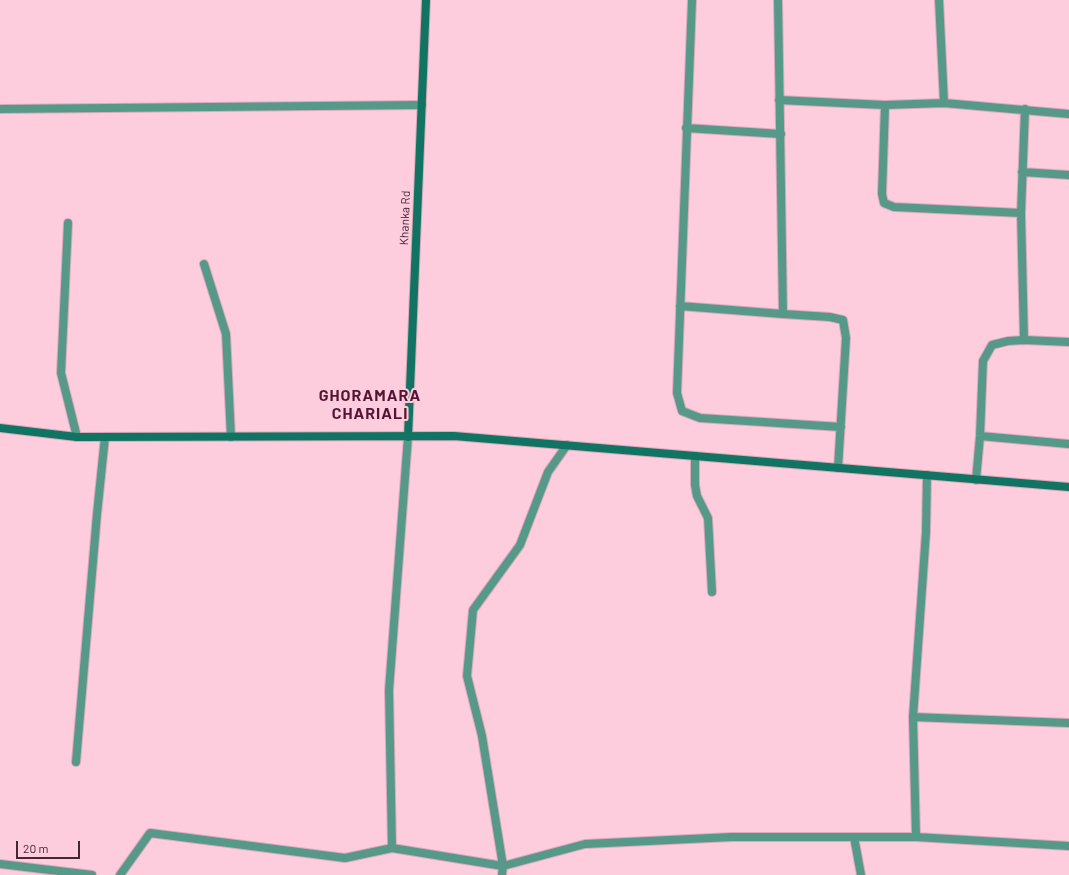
<!DOCTYPE html>
<style>
body{margin:0}
#map{position:relative;width:1069px;height:875px;overflow:hidden;background:#fdccdd;font-family:Barlow,sans-serif}
canvas{display:block}
.scale{position:absolute;left:16px;top:841px;width:64px;height:18px;box-sizing:border-box;border:2px solid #452632;border-top:0;padding-left:5px;font-size:12px;line-height:14px;white-space:nowrap;color:#452632;-webkit-text-stroke:3px #fdccdd;paint-order:stroke}
</style>
<div id="map">
<canvas width="1069" height="875"></canvas>
<div class="scale">20 m</div>
</div>
<script>
const context = document.querySelector('canvas').getContext('2d');
context.lineJoin = 'round';
function stroke(path, color, width, dash) { context.strokeStyle = color; context.lineWidth = width; context.lineCap = dash ? 'butt' : 'round'; context.setLineDash(dash || []); context.stroke(path); }
function drawText(font, color, halo, rows, align = 'center') {
  context.font = font + ' Barlow,sans-serif'; context.lineWidth = 4; context.setLineDash([]); context.textBaseline = 'middle'; context.strokeStyle = halo; context.fillStyle = color; for (const [text, x, y, turn = 0] of rows) {
    context.save(); context.translate(x, y); context.rotate((+turn || 0) * Math.PI / 180); context.textAlign = isNaN(turn) ? turn : align; if (halo) context.strokeText(text, 0, 0); context.fillText(text, 0, 0); context.restore();
  }
}
const lane = new Path2D(`
 M695,456V485L697,496L708,518L712,592`);
const street = new Path2D(`
 M692,0L677,393L682,411L700,418L841,427
 M778,0L783,314L830,317L843,320L846,338L838,468
 M939,0L944,103L1069,114
 M779,100L885,105L882,194L884,203L894,207L1021,213
 M885,105L944,103
 M0,109L422,105
 M686,128L781,134
 M1022,172L1069,175
 M68,223L61,373L77,437
 M204,264L226,334L231,437
 M680,306L783,314
 M1024,340L1069,342
 M980,436L1069,444
 M408,437L389,690L392,848L503,866L502,875
 M567,445L548,472L520,545L473,610L467,676L482,736L503,866L585,844L732,837H916L913,717L926,532L927,475
 M976,480L980,436L983,361L992,345L1008,341L1024,340L1021,213L1025,109
 M913,717L1069,723
 M76,762L97,514L105,437
 M854,837L861,875
 M916,837L1069,846
 M0,864L92,875
 M120,875L150,833L345,858L392,848`);
const secondary = new Path2D(`
 M0,428L77,437L454,436L1069,487
 M408,437L426,0`);
stroke(lane, '#d8abbb', 10);
stroke(street, '#d8abbb', 10);
stroke(secondary, '#d8abbb', 10);
stroke(lane, '#569989', 8);
stroke(street, '#569989', 8);
stroke(secondary, '#117462', 8);
drawText('12px', '#452632', '#fdccdd', [
 ["Khanka Rd",405,218,-88]
]);
context.letterSpacing = '1px';
drawText('bold 16px', '#541432', '#fdccdd', [
 ["GHORAMARA",370,396],
 ["CHARIALI",370,414]
]);
context.letterSpacing = '0px';
</script>
